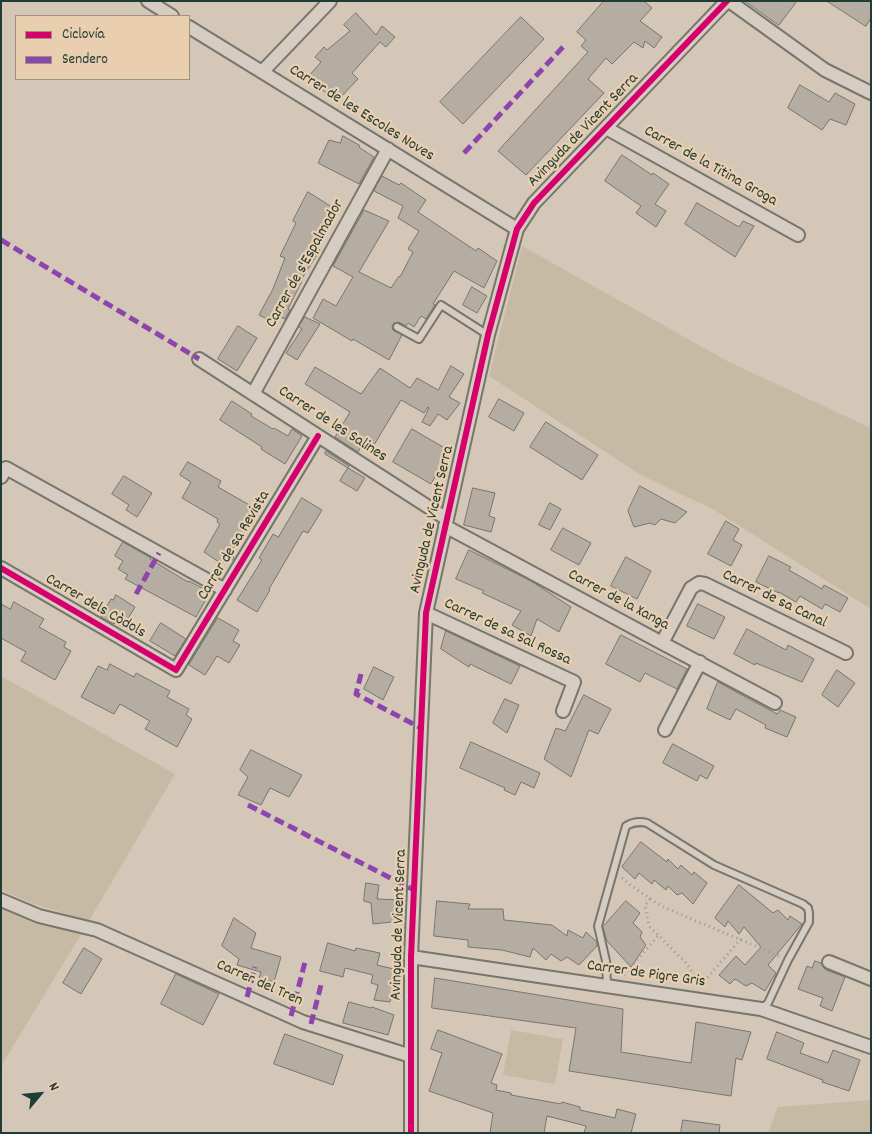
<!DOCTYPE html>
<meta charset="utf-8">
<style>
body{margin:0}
#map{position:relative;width:872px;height:1134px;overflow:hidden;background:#d4c7b8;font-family:Dekko,sans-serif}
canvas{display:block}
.frame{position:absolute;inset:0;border:2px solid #1f3d34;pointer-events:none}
.legend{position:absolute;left:15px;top:15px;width:175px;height:65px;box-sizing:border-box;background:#e9ceb0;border:1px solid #98947e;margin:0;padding:6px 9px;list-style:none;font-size:15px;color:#1f3d34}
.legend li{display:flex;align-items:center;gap:10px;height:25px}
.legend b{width:25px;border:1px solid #98947e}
.north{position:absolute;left:15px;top:1069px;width:50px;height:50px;-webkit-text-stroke:4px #e9ceb0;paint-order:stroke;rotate:62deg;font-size:14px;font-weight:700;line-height:20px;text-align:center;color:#1f3d34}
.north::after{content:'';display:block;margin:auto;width:18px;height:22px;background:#1f3d34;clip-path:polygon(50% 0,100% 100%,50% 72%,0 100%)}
</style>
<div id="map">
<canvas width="872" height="1134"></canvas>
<div class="frame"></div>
<ul class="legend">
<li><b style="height:6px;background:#d6006c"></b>Ciclovía</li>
<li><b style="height:6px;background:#8e44ad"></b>Sendero</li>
</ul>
<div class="north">N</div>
</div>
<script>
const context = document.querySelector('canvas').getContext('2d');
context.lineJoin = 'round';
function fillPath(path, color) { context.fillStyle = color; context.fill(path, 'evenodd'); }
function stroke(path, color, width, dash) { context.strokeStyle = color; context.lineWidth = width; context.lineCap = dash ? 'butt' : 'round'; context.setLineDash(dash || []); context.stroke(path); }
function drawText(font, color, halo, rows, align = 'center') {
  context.font = font + ' Dekko,sans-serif'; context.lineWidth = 4.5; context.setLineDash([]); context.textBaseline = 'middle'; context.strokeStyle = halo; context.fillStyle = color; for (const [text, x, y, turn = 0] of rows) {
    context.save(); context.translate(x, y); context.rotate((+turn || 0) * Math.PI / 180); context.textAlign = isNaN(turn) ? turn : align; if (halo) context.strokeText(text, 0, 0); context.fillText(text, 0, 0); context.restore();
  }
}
fillPath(new Path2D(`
 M522,246L729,362L871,428V609L714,510L639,474L489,376Z
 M1,676L175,774L89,921L31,903L1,890Z
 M1,904L30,917L82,933L1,1066Z
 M511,1030L563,1039L555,1084L503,1075Z
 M871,1100V1133H768L778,1107Z`), '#c7baa5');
const building = new Path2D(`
 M604,1H644L652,8L640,21L662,37L654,48L645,41L643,48L634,42L612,64L606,58L588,79L604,93L526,175L498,151L588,52L581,46L586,40L577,32Z
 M745,1H797L779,25Z
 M827,1H871V18L866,26Z
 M356,13L376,35L382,26L395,37L386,47L380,42L352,73L358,79L336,102L308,77L321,62L315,57L324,47L327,50L350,31L344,25Z
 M521,17L544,39L463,124L440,102Z
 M800,85L829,102L835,93L855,104L846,125L830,119L822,130L788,108Z
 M343,136L359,145L360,148L374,157L359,184L318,163L329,140L340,143Z
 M622,155L652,175L653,173L669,184L655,204L666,211L656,227L636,213L641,206L605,181Z
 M382,176L399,185L401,183L426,200L418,212L476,251L478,248L497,261L484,288L454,271L433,304L435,305L426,319L421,316L414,327L408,323L406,326L399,322L394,323L392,327L393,330L402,335L389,360L353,339L352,341L313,318L323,299L336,306L353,277L333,266L364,210L389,221L359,272L391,288L399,276L400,277L413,252L408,249L419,231L398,218L403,206L374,191Z
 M308,192L332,207L311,246L320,250L301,280L302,281L288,309L290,310L285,319L280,317L276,324L259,315L273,289L285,258L280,256L296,223L293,221Z
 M697,203L739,227L743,221L754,226L735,257L685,224Z
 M472,287L487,296L477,313L463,305Z
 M305,317L320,324L297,360L286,353L302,329L299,327Z
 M238,326L257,338L237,371L218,359Z
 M451,366L464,374L449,397L460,403L447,420L438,414L430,426L422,422L429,408L428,407L424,413L401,400L371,450L362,445L358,452L335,437L350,412L305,384L315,367L361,394L380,368L410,388L417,378L438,390Z
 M499,399L524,413L514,431L489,417Z
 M232,401L252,414L251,416L273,429L274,428L288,436L292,429L302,436L285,464L261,449L262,447L220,420Z
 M546,422L598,455L582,480L530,447Z
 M412,429L450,451L431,484L393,462Z
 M326,451L349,466L348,468L325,454Z
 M188,462L221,481L218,487L258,510L249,526L231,552L234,558L233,560L226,559L222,564L204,552L220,524L217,522L218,519L182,498L191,482L180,475Z
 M348,468L365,478L357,491L340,481Z
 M124,476L152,493L137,517L126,510L129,505L112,494Z
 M640,486L687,512L675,523L661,519L655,525L650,523L634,527L628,511Z
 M473,488L495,493L489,516L495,518L491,532L464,525Z
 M302,498L322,510L308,533L303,531L269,589L270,590L257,612L237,600L262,560L259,558L273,534L278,537Z
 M550,503L561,509L550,530L539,525Z
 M726,521L739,529L733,540L742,545L731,566L708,554Z
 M563,528L591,543L579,565L551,550Z
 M123,542L151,558L150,559L188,582L189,581L210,592L196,617L125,579L128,575L118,569L123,561L115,556Z
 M469,550L531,581L571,607L559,632L537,619L531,636L512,625L521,611L482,593L484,591L456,579Z
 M769,556L791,567L789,570L822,589L824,585L848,598L840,612L825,604L822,609L800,596L796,602L779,592V593L756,582Z
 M626,557L651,571L637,599L611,586Z
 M116,595L135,607L123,627L115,623L114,624L101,617L111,599L113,600Z
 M14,602L44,619L39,627L66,642L64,647L71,651L55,680L21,661L26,652L1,638V604L10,609Z
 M698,604L725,617L714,639L687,626Z
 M218,618L239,630L233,641L240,645L229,663L217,656L205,675L189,665Z
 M161,623L186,639L175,656L150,641Z
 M747,629L786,650L788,645L814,659L802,682L756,663L755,665L734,654Z
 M446,631L520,666L511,684L470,664L469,667L441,649Z
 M621,635L687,669L677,689L645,673L640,682L606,664Z
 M110,664L134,677L136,673L170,691L167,697L189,709L186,715L192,719L177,747L145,729L150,721L120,704L114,714L81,697L98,666L107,670Z
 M374,667L394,677L383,700L364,689Z
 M837,670L855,683L838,707L822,695Z
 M718,682L777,714L780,710L796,717L787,737L765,728L766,725L736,709L730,720L707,709Z
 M584,695L611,709L598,734L589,730L571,777L544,759L556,728L565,731Z
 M505,699L519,705L507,733L493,723Z
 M471,742L540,773L534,788L521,782L515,795L504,790L505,788L460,768Z
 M673,744L714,766L707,779L700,775L697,781L663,763Z
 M251,750L302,775L289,797L270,788L261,805L238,795L248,777L240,770Z
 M641,842L667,862L668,859L678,869L681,865L692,875L694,872L707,883L693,904L682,893L677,895L668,886L666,890L654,880L652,884L639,873L635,879L622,867Z
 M366,883L379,885L377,899L401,900V921L373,924L371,903L364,901Z
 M739,885L773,913L778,910L788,920L790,916L802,924L768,965L776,973L765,991L752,983L746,986L735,979L730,984L719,975L736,956L745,965L761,947L744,927L739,934L728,921L725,927L715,918Z
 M437,901L470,904L468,909H503L504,920L552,925L567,936L568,930L583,938L586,932L597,942V946L579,965L567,957L561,961L551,954L546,960L533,948L530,957L502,950L468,947V940L434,936Z
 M626,901L640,913L633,923L642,932L640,937L646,945L631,967L607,941L603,927Z
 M234,918L256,933L251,948L281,957L274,982L259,978L261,972L237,965L239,959L222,946Z
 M328,943L355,951L356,948L380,953L377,965L398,970L390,1002L374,1000L378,985L371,983L373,975L345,968L343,977L320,971Z
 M84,948L102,959L81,994L63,983Z
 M815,961L821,963L823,967L826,970L845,977L832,1011L820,1006L823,998L798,989L807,966L812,968Z
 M176,974L219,994L203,1025L161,1004Z
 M435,978L623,1009L621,1052L691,1063L696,1022L751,1032L742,1060L736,1058L731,1096L569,1071L576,1028L432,1008Z
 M349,1002L371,1008L372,1007L394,1015L388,1035L343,1023Z
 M438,1030L502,1054L491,1083L497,1085L496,1090L511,1093V1095L561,1104L562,1102L580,1107V1110L615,1118L617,1109L636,1114L631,1133H584L586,1126L547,1116L544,1133H490L493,1113L429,1091L442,1053L431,1049Z
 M777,1032L804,1043L800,1053L828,1063L833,1050L860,1060L849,1091L822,1082L823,1080L767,1059Z
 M285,1034L343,1055L333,1085L274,1064Z
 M683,1120L720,1125L719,1133H681Z`);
fillPath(building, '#b5ada2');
stroke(building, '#76766d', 1);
const service = new Path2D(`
 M397,327L419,339L441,305L488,335
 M607,986L606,961L598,926L626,826C633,822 639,821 647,823L714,865L803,904L808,908L809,913V922L788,960L768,1003L761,1009`);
const minor = new Path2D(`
 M148,1L172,16
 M729,1L825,70L871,93
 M189,27L517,229
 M262,72L330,1
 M606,128L798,235
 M199,359L447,519
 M253,394L388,149
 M1,477L6,468L225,590
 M445,526L662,643L775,703
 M1,568L176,670L318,436
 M426,613L574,682L563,711
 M662,643L691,588L699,583L705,584L846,653
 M665,730L700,662
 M1,900L39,916L97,930L303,1022L411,1056
 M411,957L761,1009L871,1047
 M829,962L871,979
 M411,1133V957L426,613L488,335L517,229L534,203L727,1`);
stroke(service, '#76766d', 10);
stroke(minor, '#76766d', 16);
stroke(new Path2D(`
 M622,878L629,884L661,906L779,956
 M650,899L645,906L649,926L686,963L701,985L700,987
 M624,975L658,936
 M701,985L741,939`), '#9a978e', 3, [1, 4]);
stroke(service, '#d6ccc1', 6);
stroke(minor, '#d6ccc1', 12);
stroke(new Path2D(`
 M464,153L563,47
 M1,240L199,359
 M136,594L159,553
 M361,674L356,694L421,728
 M248,805L414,890
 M247,997L255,967
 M291,1016L305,962
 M311,1024L321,985`), '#8e44ad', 5, [10, 5]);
stroke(new Path2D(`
 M1,568L176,670L318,436
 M411,1133V957L426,613L488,335L517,229L534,203L727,1`), '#d6006c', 6);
drawText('16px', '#1f3d34', '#e9ceb0', [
 ["Carrer de les Escoles Noves",361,114,32],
 ["Avinguda de Vicent Serra",584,131,-46],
 ["Carrer de la Titina Groga",710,167,29],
 ["Carrer de s'Espalmador",306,264,-61],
 ["Carrer de les Salines",332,425,33],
 ["Avinguda de Vicent Serra",433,520,-77],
 ["Carrer de sa Revista",235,546,-59],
 ["Carrer de sa Canal",774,600,26],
 ["Carrer de la Xanga",618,601,28],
 ["Carrer dels Còdols",95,607,30],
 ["Carrer de sa Sal Rossa",507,633,25],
 ["Avinguda de Vicent Serra",400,925,-88],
 ["Carrer de Pigre Gris",646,975,8],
 ["Carrer del Tren",259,984,24]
]);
</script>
